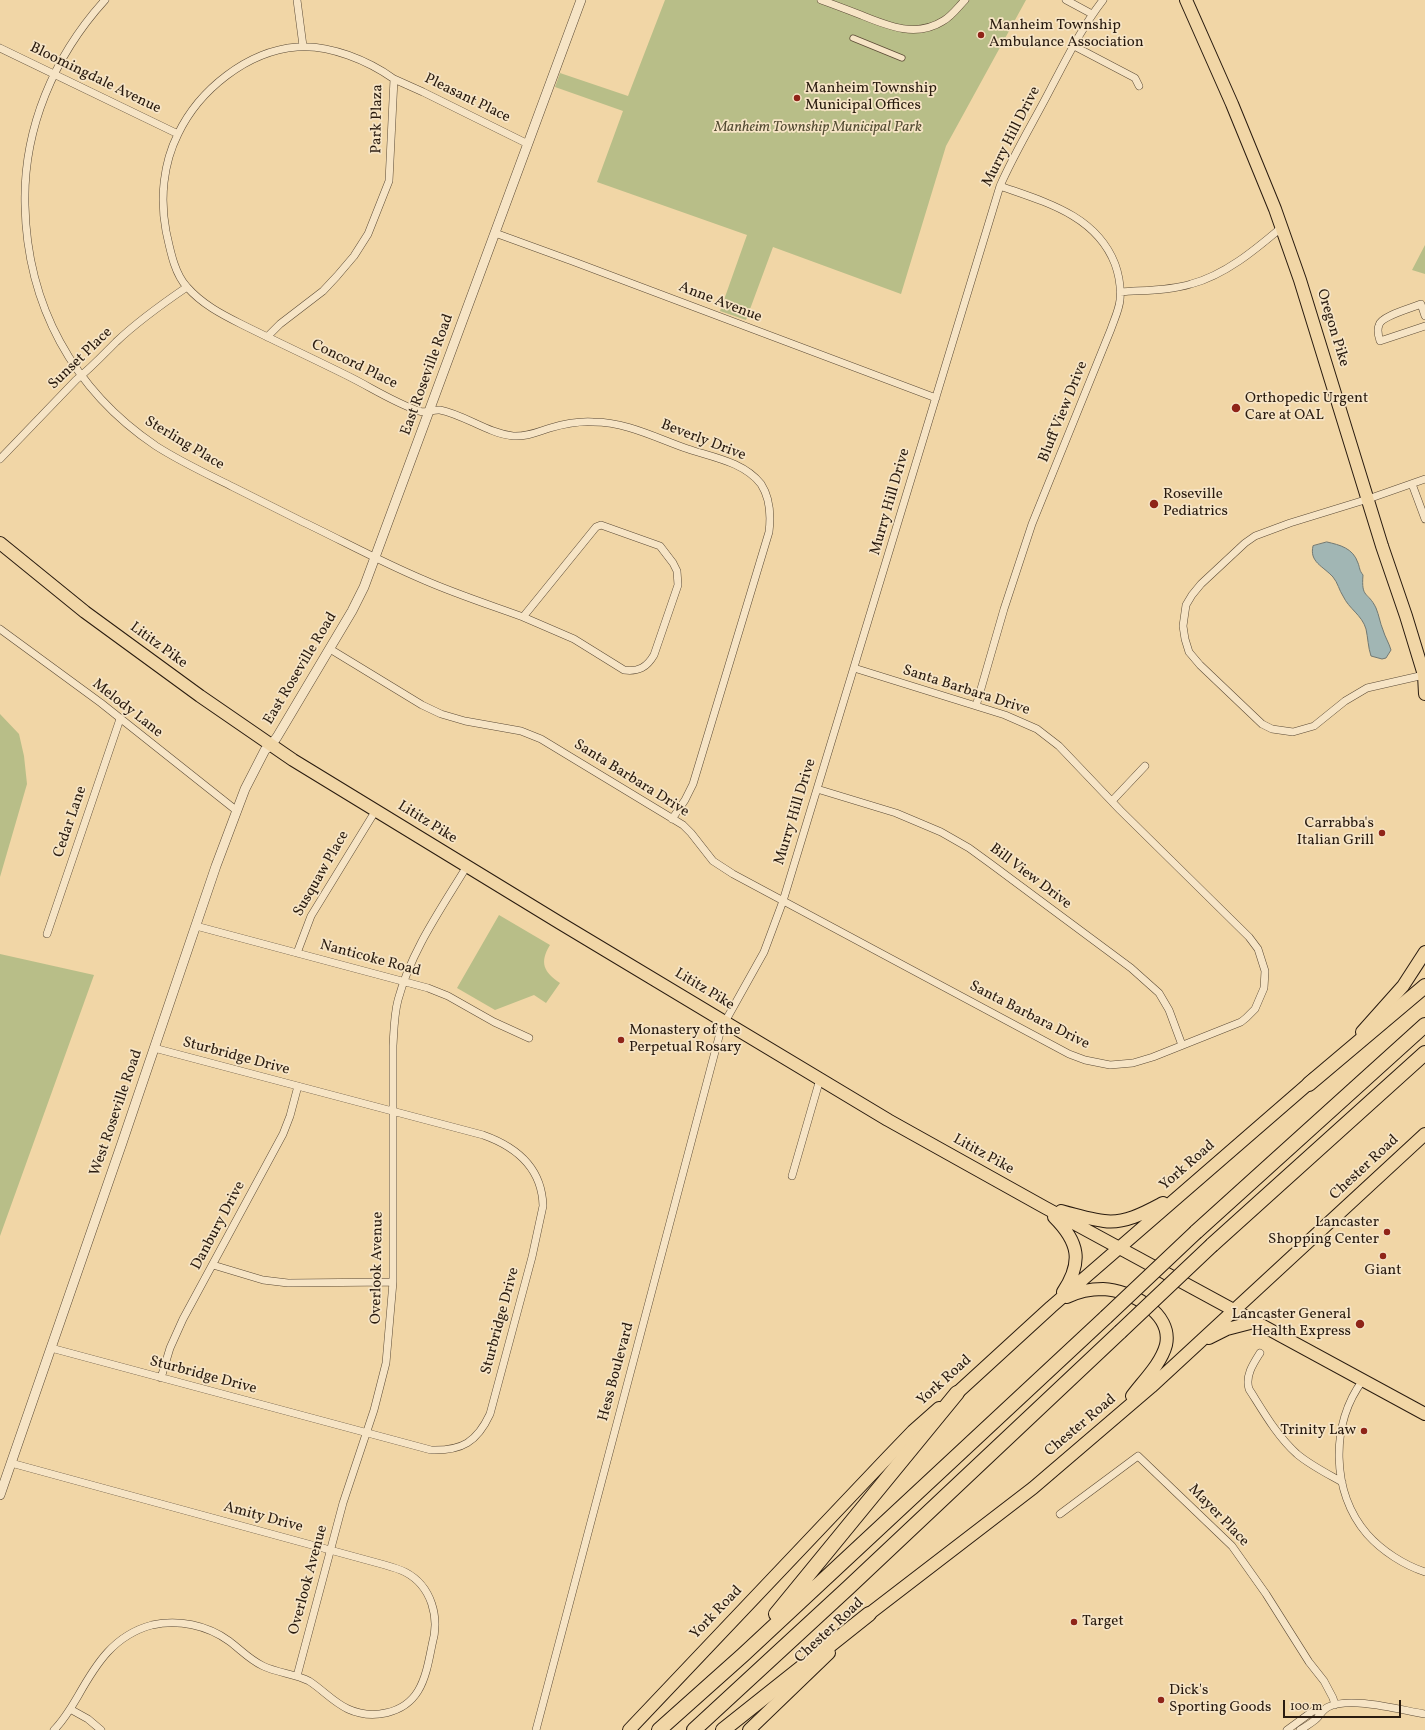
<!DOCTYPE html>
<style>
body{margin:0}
#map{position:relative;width:1425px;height:1730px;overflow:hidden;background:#f1d6a6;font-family:Vollkorn,serif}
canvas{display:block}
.scale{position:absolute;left:1283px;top:1700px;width:118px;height:18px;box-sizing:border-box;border:2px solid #291b0f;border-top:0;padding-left:5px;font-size:12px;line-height:14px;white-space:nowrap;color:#291b0f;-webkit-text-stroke:3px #f6e4c5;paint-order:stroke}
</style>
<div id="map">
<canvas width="1425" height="1730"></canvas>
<div class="scale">100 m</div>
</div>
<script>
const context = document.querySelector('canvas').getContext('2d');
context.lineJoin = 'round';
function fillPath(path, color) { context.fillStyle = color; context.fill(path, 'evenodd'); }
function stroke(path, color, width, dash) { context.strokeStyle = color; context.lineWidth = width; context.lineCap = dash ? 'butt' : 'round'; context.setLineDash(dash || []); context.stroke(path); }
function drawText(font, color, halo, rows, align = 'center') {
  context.font = font + ' Vollkorn,serif'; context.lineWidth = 3.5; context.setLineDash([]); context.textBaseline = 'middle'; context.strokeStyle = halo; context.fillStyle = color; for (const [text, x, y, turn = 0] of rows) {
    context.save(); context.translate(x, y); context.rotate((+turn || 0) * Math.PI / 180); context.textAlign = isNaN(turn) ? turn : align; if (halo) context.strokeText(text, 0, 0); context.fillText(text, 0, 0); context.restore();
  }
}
fillPath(new Path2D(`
 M665,0H1026L946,146L901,294L773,247L746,320L720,311L747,235L597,182L623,111L555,87L560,73L628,96Z
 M1425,245V274L1412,270Z
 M0,714L19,734L24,756L27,784L0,877Z
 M499,915L550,945C539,963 544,972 560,983L546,1003L534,995L495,1010L457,988Z
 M0,954L94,975L0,1236Z`), '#b8be88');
const water = new Path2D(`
 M1327,542C1340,545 1353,548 1358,563C1360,568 1359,570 1363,575C1361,599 1368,591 1376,608C1379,615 1380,623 1383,630C1385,637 1389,643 1391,650L1386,658L1382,659L1371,656C1368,647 1368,638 1366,629C1362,615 1349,609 1343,596C1339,590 1338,583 1333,577C1323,566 1309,562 1313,546Z`);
fillPath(water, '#a1b6b4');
stroke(water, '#717872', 1);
const pedestrian = new Path2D(`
 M853,38L902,58`);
const minor = new Path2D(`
 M105,0C54,56 23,129 25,205C27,305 73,390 156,446C181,462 207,474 233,487C255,498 277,509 299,520C341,540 381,562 424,580C456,594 490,605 523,617
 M297,0L303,46
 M821,0C835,5 848,10 861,15C888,26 916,38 943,21C952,16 958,7 965,0
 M1066,0L1092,14
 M1074,46L1135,78L1139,86
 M0,48L178,134
 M394,79L423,92L528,144
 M495,233L572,261L936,398
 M1120,292C1143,290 1168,291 1191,284C1225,275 1255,250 1282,227
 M1425,316L1421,304C1412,308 1381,316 1379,325C1377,330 1378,335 1380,341L1425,326
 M267,337L280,324L323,291L337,276L354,256L368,234L389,181L394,79C369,61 329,44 297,47C247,51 199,90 178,134C163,164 160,199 166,231C170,249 174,273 187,287C202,304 221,314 241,324C277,342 314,359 350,377C372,388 395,403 419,411C426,414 433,409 440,410C465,415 487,433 513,436C526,437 537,432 550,428C564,424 578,421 593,422C627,422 656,438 688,449C712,457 744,462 761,484C770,498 771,516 769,532L693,784L685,800L672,819
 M0,459L76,380C91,368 103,355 116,342C138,321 162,304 187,287
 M1412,484L1425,519
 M601,525L660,546L673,563L677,571L678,585L654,655C647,667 639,672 624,670L574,639L523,617L596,527Z
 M0,629L101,703L237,811
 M330,649L422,705L441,714L465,721L521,731L541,739L683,825L691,833L713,861L733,874L1069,1054L1085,1060L1110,1065L1133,1063L1153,1057L1241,1022L1246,1018L1255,1009L1264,988L1265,971L1258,949L1249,937L1120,810L1059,746L1037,729L1005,715L854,668
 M1424,675L1367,688L1345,701L1314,726L1293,732L1272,729L1262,724L1200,665L1189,652L1185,639L1183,626L1186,605L1192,595L1201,584L1245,543L1255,536L1290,523L1368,499L1425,479
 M976,706L1004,609L1032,524L1111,329C1114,320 1119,310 1120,300C1121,288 1119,275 1115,264C1096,215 1045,202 1000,186
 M817,789L896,813L941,832L969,848L991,864L1131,968L1159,993L1169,1010L1182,1045
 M1112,801L1145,766
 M196,926L428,988L448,996L494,1022L529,1038
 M47,934L120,719
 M297,953L311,916L376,810
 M792,1176L820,1079
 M213,1265L263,1280L288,1283L393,1282
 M51,1348L431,1450C462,1451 477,1442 490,1414L532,1257L543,1206C542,1168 517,1147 483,1135L154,1048
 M1260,1353C1253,1364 1245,1376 1249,1389C1263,1411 1277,1436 1297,1454C1310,1465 1326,1473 1342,1482
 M161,1378L170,1348L183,1319L283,1134L290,1116L298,1086
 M1363,1380C1330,1424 1331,1492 1367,1534C1382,1551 1404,1565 1425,1572
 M11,1463L385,1565C392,1567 399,1569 405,1572C432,1586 440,1618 432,1645C429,1660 426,1678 418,1691C404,1714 372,1720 348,1709C333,1702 323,1690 309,1681C296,1674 278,1673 263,1666C250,1660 241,1650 229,1641C207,1625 178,1619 152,1625C114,1635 96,1664 78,1696C71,1708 64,1720 54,1730
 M1060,1514L1138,1456L1232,1546L1266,1594L1309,1662L1324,1681L1333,1698L1335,1705
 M297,1676L343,1503L374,1410L386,1363L393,1282V1046C394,1030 394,1015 398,1000C411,951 441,909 467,866
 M70,1709L88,1719L101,1730
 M536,1730L721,1029L764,952L783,901L1000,186C1015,152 1034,121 1051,88C1067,58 1082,27 1103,0
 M1287,1730L1313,1711H1321
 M1300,1730C1305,1727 1310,1724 1315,1720C1320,1716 1322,1710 1328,1707C1351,1696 1400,1710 1425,1714`);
const tertiary = new Path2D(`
 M0,1495L122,1143L216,866L245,789L265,750L271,745L277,737L352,611L364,587L581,0`);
const primary = new Path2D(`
 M1186,0L1232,104L1275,209L1300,280L1382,546L1406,616L1424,675L1425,694
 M629,1730L888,1457L913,1431L939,1408
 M749,1730L829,1653`);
const trunk = new Path2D(`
 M0,543L85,612L200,696L293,760L560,923L888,1120L1044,1207L1425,1414
 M1362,1032L1403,986L1425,952
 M1061,1211C1075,1215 1089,1219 1104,1221C1125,1224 1146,1212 1163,1203
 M1054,1217C1079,1242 1083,1262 1063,1292
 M1067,1297C1077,1292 1091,1289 1103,1289C1130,1290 1173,1313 1166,1345C1161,1364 1143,1381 1132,1396
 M1209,1338L1227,1329L1254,1322
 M957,1393L1051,1307L1315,1078
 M869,1614L1033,1488L1151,1387L1425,1134`);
const motorway = new Path2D(`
 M1309,1084L1425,986
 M1196,1232L1425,1025
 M1212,1245L1425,1053
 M776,1614L957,1393
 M659,1730L743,1655L1106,1317
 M694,1730L848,1588L1120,1332
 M723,1730L869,1614`);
stroke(pedestrian, '#5b4a35', 7);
stroke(minor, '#5b4a35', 8);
stroke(tertiary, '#5b4a35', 10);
stroke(primary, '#291b0f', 14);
stroke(trunk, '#291b0f', 14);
stroke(motorway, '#291b0f', 16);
stroke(pedestrian, '#f6e4c5', 5.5);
stroke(minor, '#f6e4c5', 7);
stroke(tertiary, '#f6e4c5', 9);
stroke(primary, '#f1d6a6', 12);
stroke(trunk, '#f1d6a6', 12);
stroke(motorway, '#f1d6a6', 14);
const motorwayBridge = new Path2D(`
 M1106,1317L1196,1232
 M1120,1332L1212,1245`);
stroke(motorwayBridge, '#291b0f', 16, []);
stroke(motorwayBridge, '#f1d6a6', 14);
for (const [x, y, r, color] of [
 [981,35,4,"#8f2418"],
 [797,98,4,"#8f2418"],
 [1236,408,5,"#8f2418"],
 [1154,504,5,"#8f2418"],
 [1382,833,4,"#8f2418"],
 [621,1040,4,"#8f2418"],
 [1387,1232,4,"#8f2418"],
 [1383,1256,4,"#8f2418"],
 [1360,1324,5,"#8f2418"],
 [1364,1431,4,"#8f2418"],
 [1074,1622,4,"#8f2418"],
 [1161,1700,4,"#8f2418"]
]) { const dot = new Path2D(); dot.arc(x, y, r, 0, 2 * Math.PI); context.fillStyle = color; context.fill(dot); stroke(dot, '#f6e4c5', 1.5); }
drawText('15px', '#291b0f', '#f6e4c5', [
 ["Manheim Township",989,26],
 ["Ambulance Association",989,43],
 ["Manheim Township",805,89],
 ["Municipal Offices",805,106],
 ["Orthopedic Urgent",1245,399],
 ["Care at OAL",1245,416],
 ["Roseville",1163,495],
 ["Pediatrics",1163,512],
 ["Carrabba's",1374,824,"right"],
 ["Italian Grill",1374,841,"right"],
 ["Monastery of the",629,1031],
 ["Perpetual Rosary",629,1048],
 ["Lancaster",1379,1223,"right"],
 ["Shopping Center",1379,1240,"right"],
 ["Giant",1383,1271,"center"],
 ["Lancaster General",1351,1315,"right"],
 ["Health Express",1351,1332,"right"],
 ["Trinity Law",1356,1431,"right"],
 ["Target",1082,1622],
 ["Dick's",1169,1691],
 ["Sporting Goods",1169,1708]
], 'left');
drawText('15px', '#291b0f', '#f6e4c5', [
 ["Bloomingdale Avenue",95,79,26],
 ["Pleasant Place",467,99,26],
 ["Park Plaza",378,119,-89],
 ["Murry Hill Drive",1012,137,-63],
 ["Anne Avenue",720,303,21],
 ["Oregon Pike",1332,328,73],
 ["Sunset Place",81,359,-44],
 ["Concord Place",354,365,26],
 ["East Roseville Road",428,375,-70],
 ["Bluff View Drive",1064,412,-68],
 ["Beverly Drive",703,441,21],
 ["Sterling Place",184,444,31],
 ["Murry Hill Drive",891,502,-74],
 ["Lititz Pike",158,646,36],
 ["East Roseville Road",301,669,-59],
 ["Santa Barbara Drive",966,691,18],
 ["Melody Lane",127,709,38],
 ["Santa Barbara Drive",631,779,32],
 ["Murry Hill Drive",796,812,-73],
 ["Cedar Lane",71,822,-71],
 ["Lititz Pike",427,823,32],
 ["Susquaw Place",322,874,-60],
 ["Bill View Drive",1030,877,37],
 ["Nanticoke Road",370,959,15],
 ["Lititz Pike",704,990,31],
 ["Santa Barbara Drive",1029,1016,27],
 ["Sturbridge Drive",236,1057,15],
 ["West Roseville Road",117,1113,-71],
 ["Lititz Pike",983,1155,29],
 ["York Road",1188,1166,-41],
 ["Chester Road",1365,1168,-43],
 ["Danbury Drive",219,1226,-62],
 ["Overlook Avenue",378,1268,-89],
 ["Sturbridge Drive",501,1321,-75],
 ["Hess Boulevard",617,1372,-75],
 ["Sturbridge Drive",203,1376,15],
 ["York Road",945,1381,-42],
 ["Chester Road",1081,1426,-40],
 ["Mayer Place",1218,1516,46],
 ["Amity Drive",263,1518,15],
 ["Overlook Avenue",309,1580,-75],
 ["York Road",717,1613,-46],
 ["Chester Road",830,1631,-43]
]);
drawText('italic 15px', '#544c33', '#f6e4c5', [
 ["Manheim Township Municipal Park",818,128]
]);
</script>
